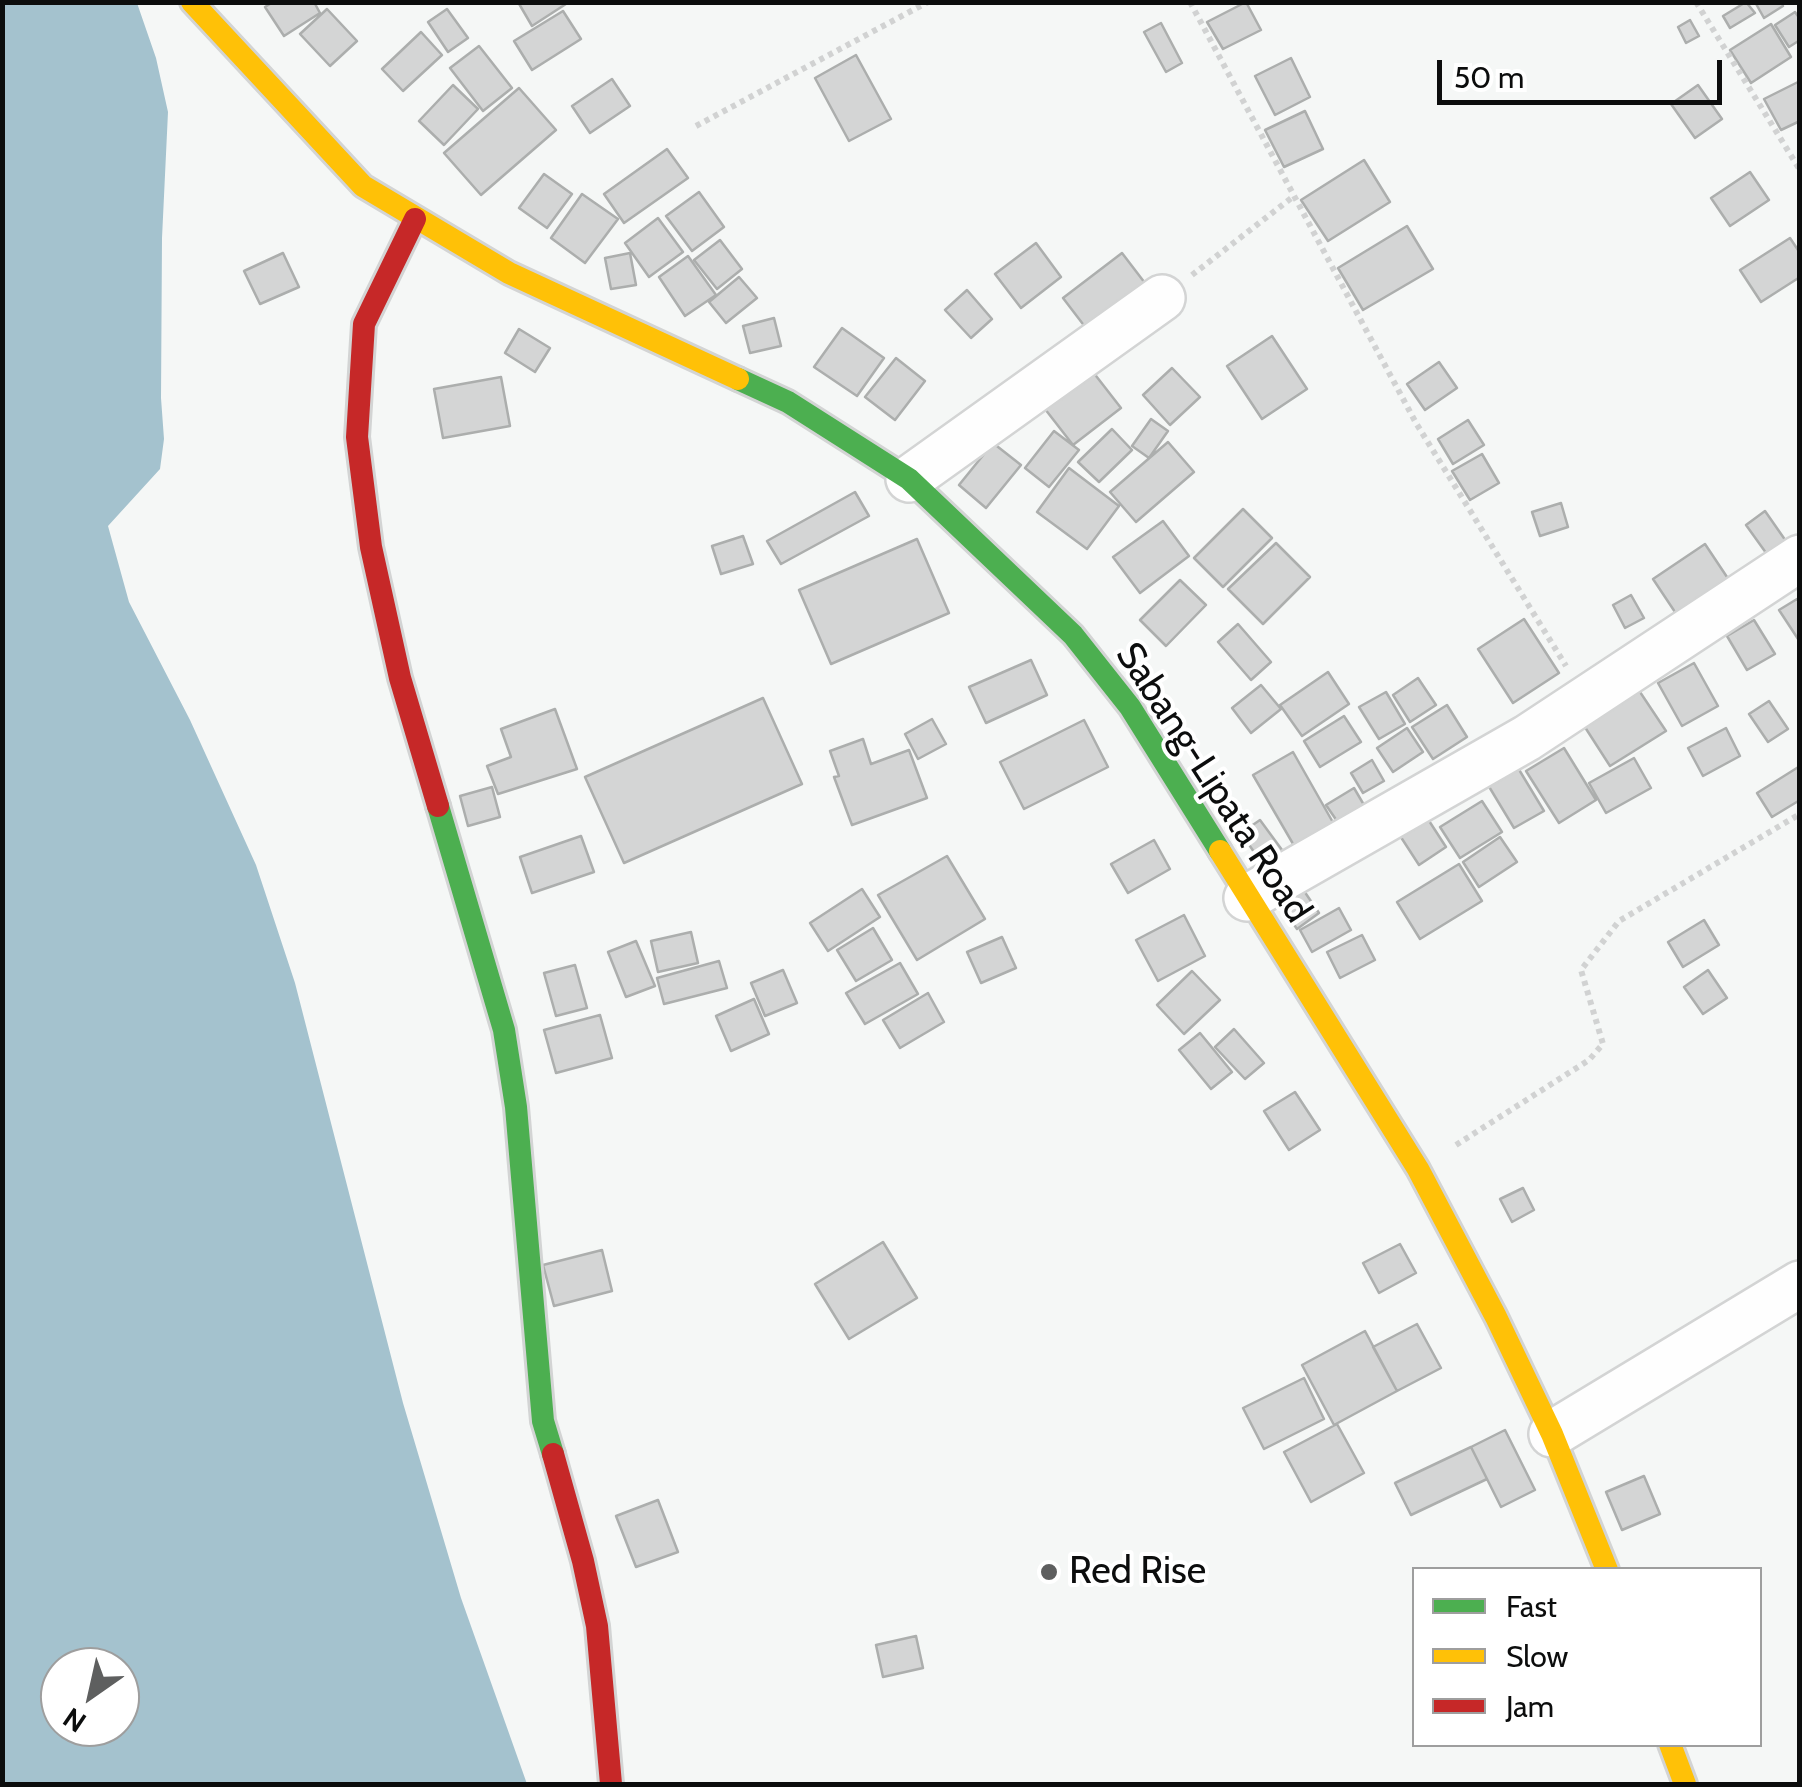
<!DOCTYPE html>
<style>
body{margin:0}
#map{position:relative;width:1802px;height:1787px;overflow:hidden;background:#f5f7f6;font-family:Cabin,sans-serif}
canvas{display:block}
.frame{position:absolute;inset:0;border:5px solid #0c0d0d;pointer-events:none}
.legend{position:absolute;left:1412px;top:1567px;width:350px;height:180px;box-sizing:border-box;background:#fff;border:2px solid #9e9e9e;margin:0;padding:12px 18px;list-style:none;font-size:30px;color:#0c0d0d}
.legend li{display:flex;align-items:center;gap:20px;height:50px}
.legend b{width:50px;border:2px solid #9e9e9e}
.north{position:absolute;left:40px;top:1647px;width:100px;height:100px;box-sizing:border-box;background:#fff;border:2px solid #9e9e9e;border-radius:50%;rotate:214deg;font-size:28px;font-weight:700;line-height:40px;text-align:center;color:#0c0d0d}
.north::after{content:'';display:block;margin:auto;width:35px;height:45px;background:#5e5f5f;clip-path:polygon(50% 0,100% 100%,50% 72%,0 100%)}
.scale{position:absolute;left:1437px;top:60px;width:285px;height:45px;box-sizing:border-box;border:5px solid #0c0d0d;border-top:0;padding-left:12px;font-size:30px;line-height:35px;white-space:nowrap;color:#0c0d0d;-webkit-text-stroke:8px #fff;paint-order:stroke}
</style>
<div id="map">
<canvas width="1802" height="1787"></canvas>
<div class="frame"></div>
<ul class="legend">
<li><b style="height:12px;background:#4caf50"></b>Fast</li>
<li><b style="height:12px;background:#ffc107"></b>Slow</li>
<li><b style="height:12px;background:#c62828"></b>Jam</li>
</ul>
<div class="north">N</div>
<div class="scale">50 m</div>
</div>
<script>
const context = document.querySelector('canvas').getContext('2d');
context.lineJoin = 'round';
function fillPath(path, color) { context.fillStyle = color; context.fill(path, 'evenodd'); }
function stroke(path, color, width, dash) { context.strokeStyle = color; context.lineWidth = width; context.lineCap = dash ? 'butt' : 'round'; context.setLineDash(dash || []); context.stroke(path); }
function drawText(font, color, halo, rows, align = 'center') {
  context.font = font + ' Cabin,sans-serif'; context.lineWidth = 8; context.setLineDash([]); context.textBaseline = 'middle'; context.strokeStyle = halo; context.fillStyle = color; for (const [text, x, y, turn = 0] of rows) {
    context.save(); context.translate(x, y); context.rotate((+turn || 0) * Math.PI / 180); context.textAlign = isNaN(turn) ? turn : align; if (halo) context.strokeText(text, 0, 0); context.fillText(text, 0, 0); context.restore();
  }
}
fillPath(new Path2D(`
 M3,2L137,3L156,58L168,112L162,238L161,398L164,439L160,469L108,526L129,602L190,720L256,865L295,983L403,1403L461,1598L527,1784H3ZM60,1667H120V1727H60Z`), '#a4c2ce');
const building = new Path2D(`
 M273,2H314L320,13L284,36L265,7Z
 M518,2H569L532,26Z
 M1246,2L1261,30L1223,49L1207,22Z
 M1746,2L1755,13L1730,28L1723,16Z
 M1755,2H1781L1783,6L1764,18Z
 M327,9L357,41L330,66L300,34Z
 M447,9L468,38L448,52L428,22Z
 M563,11L581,39L532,70L514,41Z
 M1795,12L1800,19V40L1789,47L1775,25Z
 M1690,20L1699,36L1686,43L1678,27Z
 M1161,23L1182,63L1166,72L1144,32Z
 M1771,24L1791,57L1751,83L1730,50Z
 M421,32L442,55L403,91L382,69Z
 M479,46L512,88L483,111L450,68Z
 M856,55L891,119L849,141L815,78Z
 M1291,58L1310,97L1275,115L1255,76Z
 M612,79L630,106L590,133L572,106Z
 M1800,81V121L1781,130L1764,99Z
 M453,85L478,109L444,145L419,121Z
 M1698,85L1722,119L1695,138L1671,104Z
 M519,88L556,130L481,195L444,153Z
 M1305,111L1323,149L1284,167L1265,130Z
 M667,149L688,178L624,223L604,194Z
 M1364,160L1390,202L1328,241L1301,200Z
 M1750,172L1769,200L1730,226L1711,198Z
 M544,174L572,194L547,228L519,208Z
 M699,192L724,227L692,251L666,216Z
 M582,194L618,219L585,263L551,238Z
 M658,218L683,252L649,277L625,243Z
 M1407,226L1433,269L1363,310L1338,268Z
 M1790,238L1800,253V277L1761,302L1740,270Z
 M720,240L742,269L717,289L694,260Z
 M1036,243L1061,277L1021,308L995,274Z
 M283,253L299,287L260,304L244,271Z
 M630,253L636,285L611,289L605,258Z
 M1122,253L1148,287L1089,332L1063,298Z
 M688,256L716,295L685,316L659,277Z
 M739,277L757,298L726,323L709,302Z
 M967,290L992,319L971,338L945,310Z
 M774,318L781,346L750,353L743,326Z
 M842,328L884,358L857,396L814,367Z
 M519,329L550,348L535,372L505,353Z
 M1272,336L1307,389L1262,419L1227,366Z
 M896,358L925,381L895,420L865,397Z
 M1439,362L1457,388L1425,410L1407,384Z
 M1172,368L1200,397L1170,425L1143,395Z
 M1093,372L1121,408L1073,445L1045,409Z
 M501,377L510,426L443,438L434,389Z
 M1151,419L1168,431L1149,458L1132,446Z
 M1468,420L1484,445L1453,464L1438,439Z
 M1112,429L1132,450L1099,482L1078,462Z
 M1054,431L1079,450L1049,487L1025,468Z
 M1168,442L1194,472L1136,522L1110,492Z
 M993,443L1021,465L986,508L959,485Z
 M1482,454L1499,483L1470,500L1452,471Z
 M1069,468L1119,506L1087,549L1037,512Z
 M855,492L869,516L781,564L767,541Z
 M1561,503L1568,527L1540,536L1532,512Z
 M1243,509L1272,538L1223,587L1194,558Z
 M1765,511L1788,544L1769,557L1746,525Z
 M1163,521L1189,556L1140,593L1113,557Z
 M743,536L753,564L721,574L712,546Z
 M917,539L949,613L831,664L799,590Z
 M1276,543L1310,577L1263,624L1228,589Z
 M1705,544L1733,586L1681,621L1653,579Z
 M1180,580L1206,605L1166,646L1140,620Z
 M1631,595L1644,618L1625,628L1613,605Z
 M1797,599L1800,603V642L1779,610Z
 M1524,619L1559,673L1513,703L1478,649Z
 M1754,620L1775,654L1747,670L1727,636Z
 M1238,624L1271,662L1251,680L1218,642Z
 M1031,660L1047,695L986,723L969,687Z
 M1694,663L1718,706L1682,726L1658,683Z
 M1328,672L1349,704L1302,736L1280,705Z
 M1418,678L1436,705L1410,722L1393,695Z
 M1261,685L1281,709L1251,733L1232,708Z
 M1636,686L1666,731L1610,766L1581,721Z
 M1386,692L1405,724L1379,739L1359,707Z
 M763,698L802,784L624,863L585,777Z
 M1769,701L1788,729L1768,742L1749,714Z
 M1447,705L1467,737L1433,759L1412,727Z
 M555,709L577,769L498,794L487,766L511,757L501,729Z
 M1344,716L1361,742L1320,767L1304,741Z
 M932,719L946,744L918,759L905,734Z
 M1084,720L1108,767L1024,809L1000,762Z
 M1407,728L1423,752L1393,772L1377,748Z
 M1726,728L1740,756L1703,776L1688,748Z
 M863,739L871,764L909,750L927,798L852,825L834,777L839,776L830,751Z
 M1564,748L1596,800L1559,823L1526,771Z
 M1293,752L1335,826L1296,849L1253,775Z
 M1634,758L1651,788L1606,813L1589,783Z
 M1372,760L1384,781L1363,793L1351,773Z
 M1515,763L1544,811L1514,828L1485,780Z
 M1800,766V800L1772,817L1757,793Z
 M492,787L500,817L468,826L460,796Z
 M1354,788L1364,805L1337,821L1326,805Z
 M1482,801L1502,832L1460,858L1440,827Z
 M1422,810L1446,847L1419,865L1395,828Z
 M1260,820L1285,854L1265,868L1241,833Z
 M581,836L594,872L532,893L520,857Z
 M1500,837L1517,862L1479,887L1463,862Z
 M1154,840L1170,869L1128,893L1111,864Z
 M947,856L985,919L917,960L878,895Z
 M1459,864L1482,901L1420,939L1397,902Z
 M1300,885L1319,913L1297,929L1277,900Z
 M862,889L880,917L828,951L810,923Z
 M1339,908L1351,930L1312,952L1300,930Z
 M1184,915L1205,956L1158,981L1136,940Z
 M1704,920L1719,945L1683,967L1668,942Z
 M873,928L892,960L856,981L837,950Z
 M691,932L698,963L658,972L651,941Z
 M1362,935L1375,960L1340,978L1327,952Z
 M1002,937L1016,968L981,983L967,952Z
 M636,941L655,986L626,997L608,952Z
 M719,961L727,988L664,1004L657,978Z
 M900,963L918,994L865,1024L846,993Z
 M575,965L587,1008L556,1016L544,973Z
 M783,970L797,1003L765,1016L751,983Z
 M1708,970L1727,998L1703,1014L1684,987Z
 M1192,971L1220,1000L1184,1034L1157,1005Z
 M928,993L944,1022L900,1048L883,1020Z
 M754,999L769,1034L731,1051L716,1016Z
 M600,1015L612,1058L556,1073L544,1030Z
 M1234,1029L1264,1063L1245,1079L1215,1047Z
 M1200,1033L1232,1072L1211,1089L1179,1050Z
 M1295,1092L1320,1130L1289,1150L1264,1111Z
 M1523,1188L1534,1210L1512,1222L1500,1199Z
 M883,1242L917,1298L849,1339L815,1284Z
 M1400,1244L1416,1273L1379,1293L1363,1263Z
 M602,1250L612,1291L554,1306L543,1265Z
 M1417,1324L1441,1368L1397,1391L1373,1347Z
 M1365,1331L1397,1391L1334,1425L1302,1365Z
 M1304,1378L1324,1419L1264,1449L1243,1408Z
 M1337,1424L1364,1473L1311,1502L1284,1452Z
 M1505,1430L1535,1490L1501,1507L1471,1447Z
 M1471,1447L1487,1479L1411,1515L1395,1483Z
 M1644,1476L1660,1514L1622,1530L1606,1492Z
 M658,1500L678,1552L636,1567L616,1516Z
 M916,1636L923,1668L883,1677L876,1645Z`);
fillPath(building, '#d4d5d5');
stroke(building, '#acaead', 2.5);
const street = new Path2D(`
 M909,479L1162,298
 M1247,898L1527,738L1800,558
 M1552,1434L1800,1284`);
const fast = new Path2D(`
 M738,379L788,402L909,479L1073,635L1130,707L1220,851
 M438,806L504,1030L516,1107L543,1421L553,1454`);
const slow = new Path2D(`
 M192,2L363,186L509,273L738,379
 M1220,851L1418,1169L1496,1317L1552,1434L1607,1570
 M1670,1744L1685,1784`);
const jam = new Path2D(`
 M415,219L364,324L357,437L371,547L400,678L438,806
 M553,1454L583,1561L597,1626L611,1784`);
stroke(street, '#d3d4d4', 50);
stroke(fast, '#d3d4d4', 28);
stroke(slow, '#d3d4d4', 28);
stroke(jam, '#d3d4d4', 28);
stroke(new Path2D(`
 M1190,2L1416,423L1566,666
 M1696,2L1800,170
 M696,126L928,2
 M1192,275L1294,196
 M1456,1145L1589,1060L1603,1044L1581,970L1619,921L1800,814`), '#d1d2d2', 6, [5, 5]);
stroke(street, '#fefefe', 45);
stroke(fast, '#4caf50', 22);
stroke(slow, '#ffc107', 22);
stroke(jam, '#c62828', 22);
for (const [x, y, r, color] of [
 [1049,1572,10,"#5e5f5f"]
]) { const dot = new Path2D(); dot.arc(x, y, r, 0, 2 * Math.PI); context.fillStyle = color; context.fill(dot); stroke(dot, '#fff', 4); }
drawText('38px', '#0c0d0d', '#fff', [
 ["Sabang-Lipata Road",1213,783,57]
]);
drawText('38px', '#0c0d0d', '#fff', [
 ["Red Rise",1069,1572]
], 'left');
</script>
